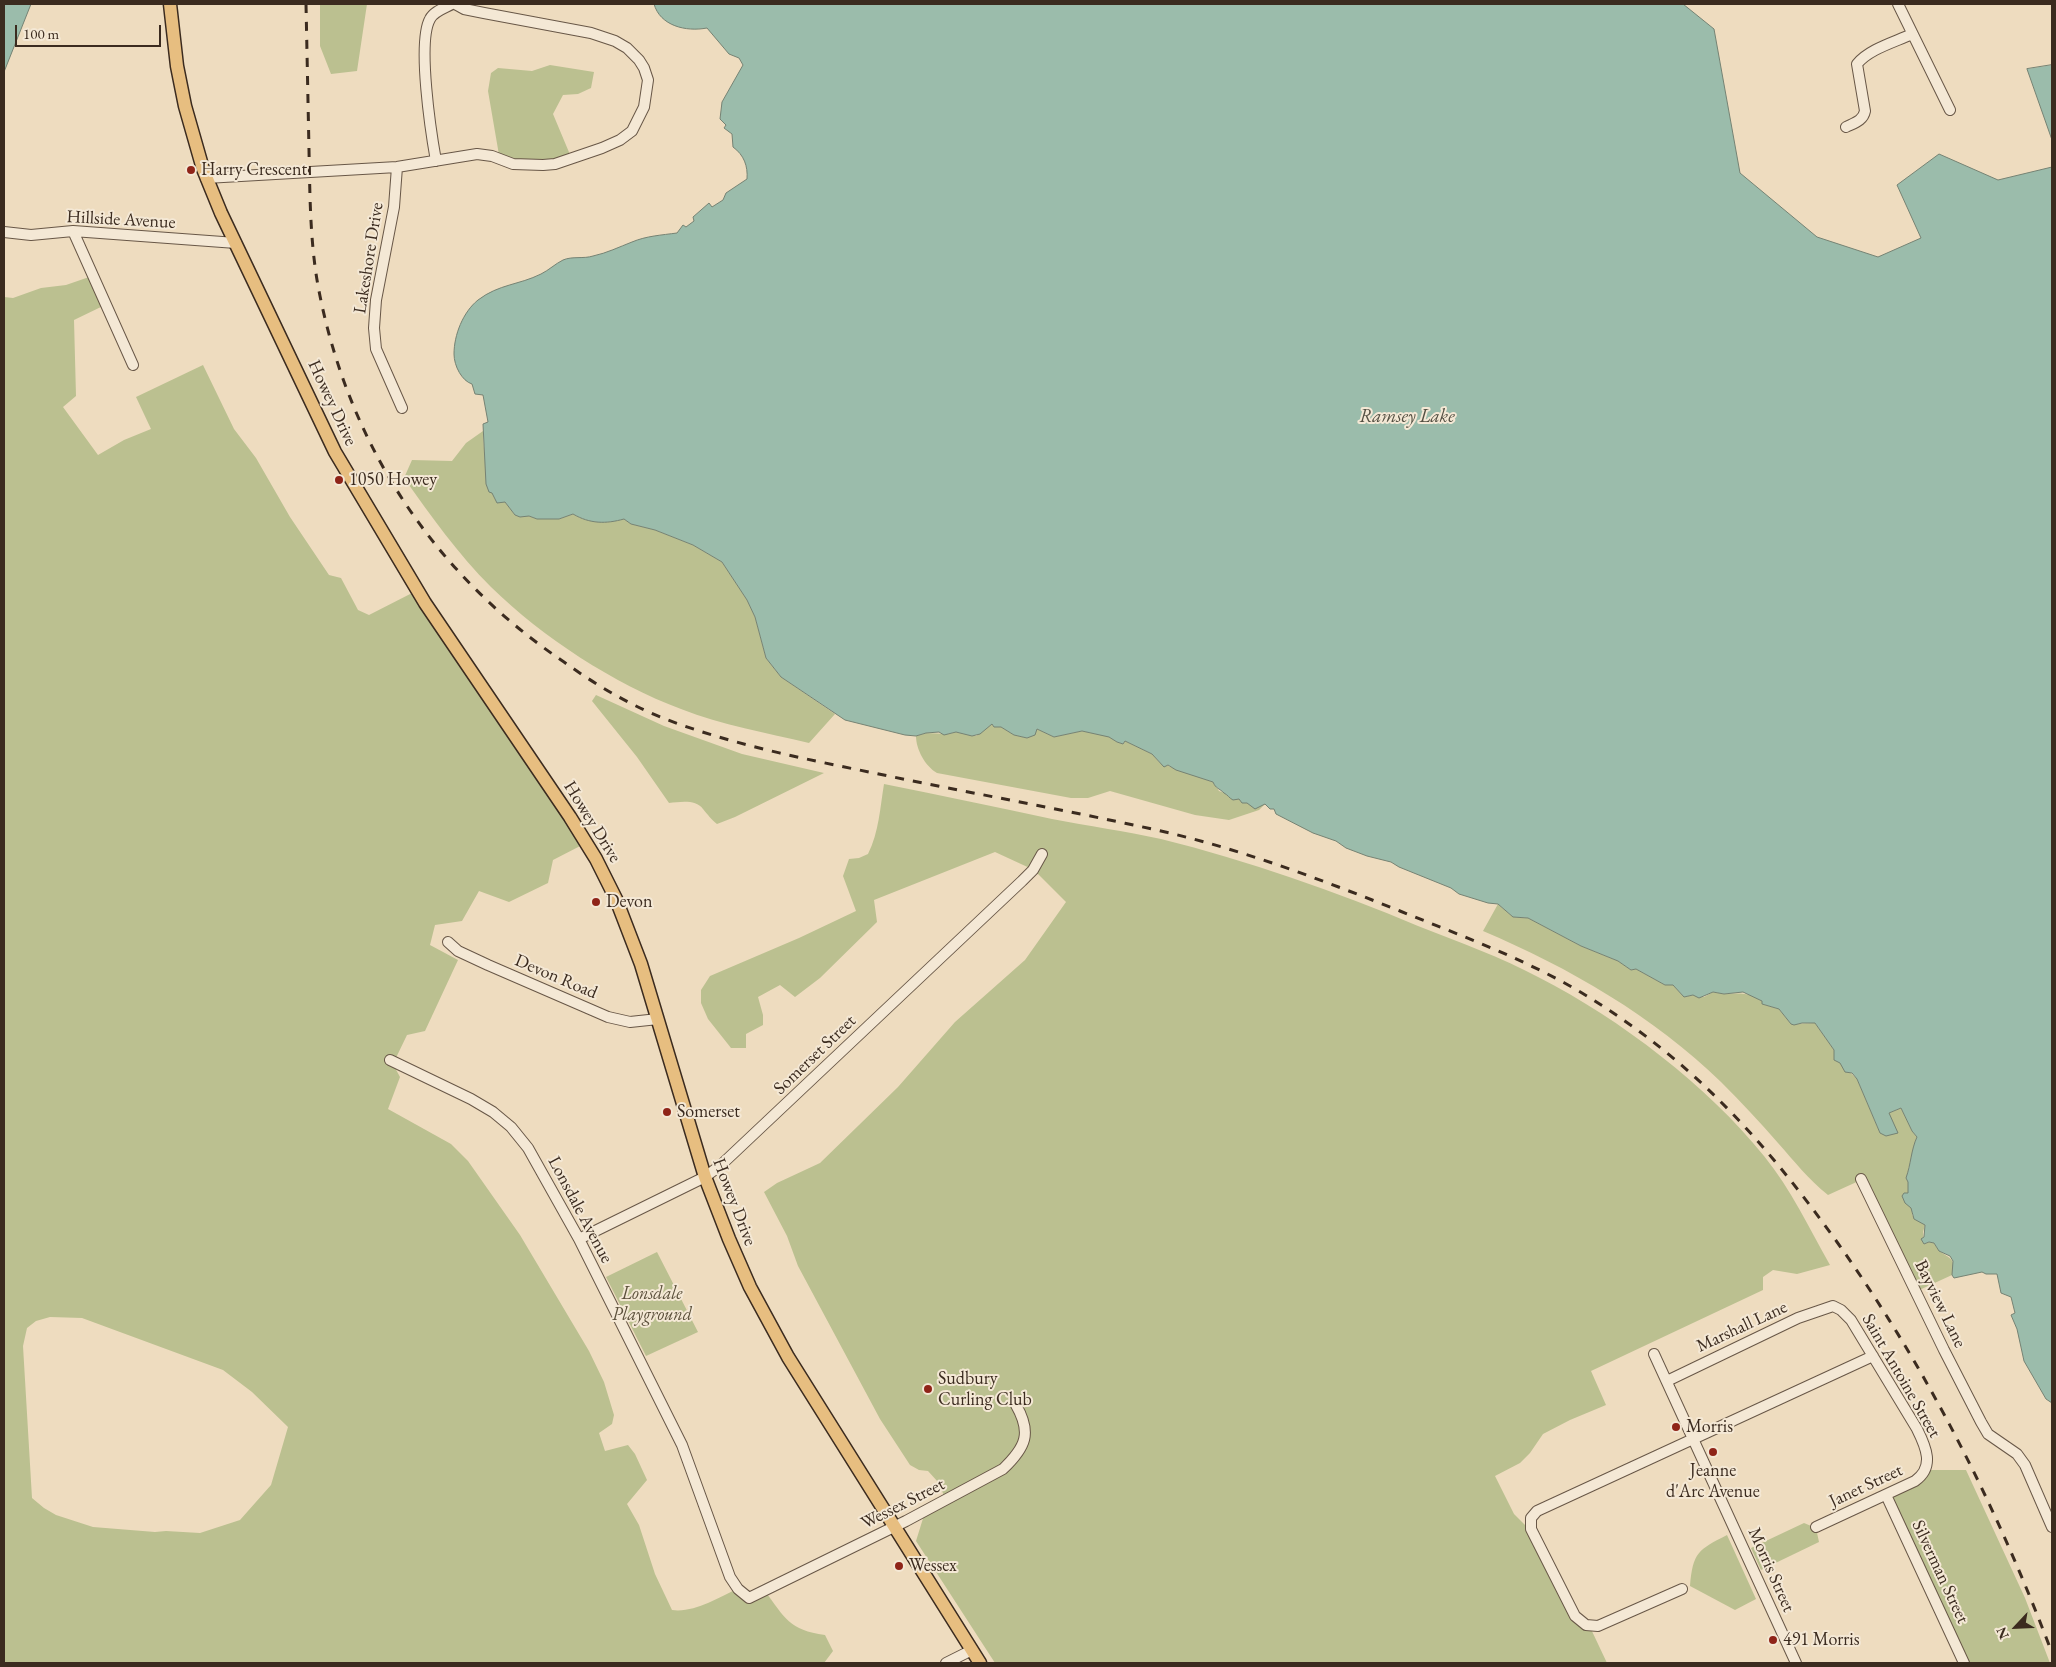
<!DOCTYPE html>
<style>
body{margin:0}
#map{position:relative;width:2056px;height:1667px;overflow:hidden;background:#eedcbf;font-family:"EB Garamond",serif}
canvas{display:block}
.frame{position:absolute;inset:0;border:5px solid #3b2b1f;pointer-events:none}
.north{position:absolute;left:1991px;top:1602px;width:50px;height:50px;-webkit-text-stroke:4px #f4e8d5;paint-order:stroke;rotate:245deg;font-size:14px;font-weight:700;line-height:20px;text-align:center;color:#3b2b1f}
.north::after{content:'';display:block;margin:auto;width:18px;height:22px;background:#3b2b1f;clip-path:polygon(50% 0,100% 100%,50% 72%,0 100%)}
.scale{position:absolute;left:15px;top:25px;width:146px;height:22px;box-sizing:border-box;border:2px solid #3b2b1f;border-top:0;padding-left:6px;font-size:15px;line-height:18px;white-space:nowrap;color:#3b2b1f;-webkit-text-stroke:4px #f4e8d5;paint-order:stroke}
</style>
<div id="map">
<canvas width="2056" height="1667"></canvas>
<div class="frame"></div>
<div class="north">N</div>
<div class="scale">100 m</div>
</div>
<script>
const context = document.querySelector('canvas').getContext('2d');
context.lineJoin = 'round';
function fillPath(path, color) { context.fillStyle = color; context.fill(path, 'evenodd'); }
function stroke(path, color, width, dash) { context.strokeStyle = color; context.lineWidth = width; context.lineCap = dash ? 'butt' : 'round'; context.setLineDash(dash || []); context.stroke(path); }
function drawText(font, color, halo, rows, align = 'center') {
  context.font = font + ' "EB Garamond",serif'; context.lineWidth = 4; context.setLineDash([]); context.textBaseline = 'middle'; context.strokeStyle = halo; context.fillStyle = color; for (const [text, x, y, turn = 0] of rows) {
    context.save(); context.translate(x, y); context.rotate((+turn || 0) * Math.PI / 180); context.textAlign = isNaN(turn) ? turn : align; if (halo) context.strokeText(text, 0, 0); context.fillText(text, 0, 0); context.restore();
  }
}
fillPath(new Path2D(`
 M320,4H367L357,71L331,74L320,46Z
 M550,65L594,72L591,88L578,94L563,95L553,114L571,157L533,165L499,155L488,91L491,73L498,68L532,71Z
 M92,276L105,305L74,320L76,396L63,407L98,455L124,440L151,429L136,397L203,365L234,429L256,458L290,517L329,575L341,578L358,610L369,615L416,591L586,843L553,860L548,883L509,902L479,891L462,921L435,925L430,945L458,960L425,1031L407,1035L393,1064L400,1077L388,1109L451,1144L468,1161L520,1235L589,1351L604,1382L614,1415L612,1424L599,1433L605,1451L628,1445L635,1454L647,1480L627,1504L639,1525L655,1574L672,1610C694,1613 718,1598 737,1589L750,1599L765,1591C785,1618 789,1630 825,1635L833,1651L824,1663H4V297L13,298L41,288L66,285ZM50,1317L82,1318L223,1370L252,1392L288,1427L271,1485L240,1520L200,1533L166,1531L155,1532L93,1527L56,1515L44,1508L32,1498L23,1346L27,1328L36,1321Z
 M483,431C484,454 486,478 495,499L505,502L515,515L529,516L537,519H559L573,514C590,523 606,524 624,519L631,524L655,530L693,545L722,562L747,600L755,617L766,658L773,667L781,677L835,714L809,743C767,733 722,725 681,709C614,684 542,637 491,587C458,554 431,516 404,478L412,460L452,461L466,443Z
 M596,695L664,726L742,754L824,773L735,817L717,824C711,819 708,815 703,809C696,799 680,802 669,803L637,757L592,701Z
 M992,724L994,727H1001L1014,735L1027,738L1037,729L1054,737L1082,731L1109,736L1117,742L1123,744L1125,741L1152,754L1160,763L1213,782L1219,791L1239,798L1265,804L1259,810L1229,820L1195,815L1110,791L1088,798H1071L937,773C925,766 916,749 916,736L926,733L949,734L956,732L976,736Z
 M884,784C940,795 996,807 1052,819C1088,826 1125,831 1161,839C1249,861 1335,891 1418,926C1459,942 1501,957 1540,978C1620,1019 1708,1086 1764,1156C1791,1189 1809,1228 1830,1265L1797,1274L1773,1270L1763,1277V1290L1591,1371L1606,1405L1570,1420L1543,1434L1530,1453L1520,1463L1495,1476L1514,1514L1530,1530L1574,1616L1590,1627L1607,1663H995L916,1541L925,1512L946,1500L938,1482L928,1471L919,1470L910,1465L880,1419L798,1266L787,1236L764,1192L777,1183L820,1163L898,1087L955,1022L1025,960L1066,902L1034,870L995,852L874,900L877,922L820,978L795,997L780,985L758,997L763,1015V1025L746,1034V1048H731L708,1019L701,1003V990L710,976L799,938L856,911L843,876L849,859L859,858L868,854C879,832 880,808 884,784Z
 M1498,904L1513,917L1528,918L1581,946L1618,961L1631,970L1636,969L1665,985H1673L1684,997L1693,995L1704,997L1713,992C1732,997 1743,988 1762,1001V1004L1779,1009L1791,1024L1815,1023L1834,1050L1840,1063L1857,1079L1880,1133L1889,1113L1901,1108L1912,1131L1917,1137L1908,1171V1204L1912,1208V1215L1925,1225L1923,1232L1924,1244L1930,1242L1934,1243C1936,1246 1938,1250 1941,1252C1952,1260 1955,1258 1952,1275L1915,1292L1861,1180L1828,1195C1808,1179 1795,1162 1778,1143C1760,1122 1741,1102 1721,1082C1653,1016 1570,968 1483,931Z
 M657,1252L698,1332L646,1356L606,1277Z
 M1926,1470H1966L2025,1598L2050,1663H1963L1885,1496Z
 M1804,1523L1816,1528L1819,1542L1761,1570L1751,1548Z
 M1727,1535L1756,1599L1735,1610L1690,1586C1693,1552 1698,1550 1727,1535Z`), '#bbc090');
const water = new Path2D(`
 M4,4H31L4,72Z
 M654,4H1683L1714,29L1740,173L1817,237L1878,257L1921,238L1897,185L1939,154L1998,180L2052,167V1403L2046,1399L2024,1361L2017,1329L2011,1315L2015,1313L2011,1297L2001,1293L1997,1274H1986L1982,1272L1954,1278L1952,1275L1953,1261L1950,1256L1939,1251L1934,1243L1929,1242L1924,1244L1921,1239L1924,1237L1925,1225L1914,1219L1911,1208L1905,1203L1902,1196L1904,1193H1908V1182L1906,1178C1911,1164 1911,1150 1917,1137L1912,1131L1901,1108L1889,1113L1898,1133L1886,1136L1880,1133L1857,1079L1852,1073L1845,1072L1840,1063L1834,1060V1050L1815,1023H1802L1794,1025L1791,1024L1779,1009L1762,1004V1001L1743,992L1724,994L1713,992L1699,998L1693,995L1684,997L1673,985H1665L1636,969L1631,970L1618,961L1581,946L1528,918L1513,917L1498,904L1488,903L1459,894L1451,888L1399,867L1391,862L1367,856L1346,848L1336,841L1313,833L1276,814L1274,809H1270L1265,804L1255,809L1247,803H1242L1239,799L1233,800C1229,798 1228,795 1224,793C1219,788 1216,789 1213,782L1176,770L1168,765L1164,767L1152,754L1125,741L1123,744L1117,742L1109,737L1082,731L1054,737L1037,729L1035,735L1027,738L1014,735L1001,727H994L992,724L980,734L972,736L956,732L944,735L939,732L926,733L916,736L905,735L845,720L781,677L766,658L755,617L747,600L722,562L693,545L655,530L631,524L624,519C606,524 590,524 573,514L559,519H537L529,516L520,517L515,515L505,502L497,503L492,493L489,492L486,484L483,424L488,422L483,395L475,394L472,384C462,381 454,366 454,354C454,335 463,312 478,300C499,284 519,285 541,274C549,270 555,264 563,260C572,256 584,259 593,256C607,253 619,247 632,242C646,236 662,235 677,233L683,225L686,227L694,221L693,217L709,203L712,207L723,200L726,193L747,179C748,166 744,155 733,147L732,134L724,128L726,125L720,119L722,102L743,65L739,58L729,54L707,28C686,32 660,26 654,4Z
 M2052,65V140L2027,69Z`);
fillPath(water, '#9bbcab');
stroke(water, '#758273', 1);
const minor = new Path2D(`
 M1898,4L1950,110
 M1846,127C1854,123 1863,121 1865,111L1857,64C1869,49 1895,42 1912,34
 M436,161C431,133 417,42 430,19C434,11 445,8 452,4
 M397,167L394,207L376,300L374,328L376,349L402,408
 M206,178L397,167L477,154L492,156L513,164L543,165L555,164L602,148L620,140L632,131L644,107L648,80L644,68L639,60L627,48L615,41L591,33L484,13L464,9L455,4
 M73,231L133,365
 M4,232L31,235L73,231L236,243
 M448,942L458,951L488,965L608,1017L630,1022L658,1019
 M390,1060L471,1099L493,1112L511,1127L528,1148L579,1239L682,1445L730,1577L738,1589L749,1598L906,1521L1003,1469C1026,1447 1032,1433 1016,1405
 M1861,1179L1944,1350L1981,1422L1988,1434L2017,1454L2025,1465L2052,1527
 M579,1239L705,1177L721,1165L1022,881L1033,870L1042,854
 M1654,1354L1796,1663
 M1667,1381L1798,1318L1833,1306L1841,1310L1851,1320L1917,1429C1926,1447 1935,1467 1915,1481L1816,1527
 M1886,1495L1964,1663
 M1682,1589L1598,1626L1586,1625L1575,1616L1531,1529V1518L1537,1511L1873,1356
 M946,1663L972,1650`);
const major = new Path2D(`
 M170,4L177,66L185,106L203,169L221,213L335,452L425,603L570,817L596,859L616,899L641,964L705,1177L729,1239L750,1287L788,1357L980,1663`);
stroke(minor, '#685747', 12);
stroke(major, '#3b2b1f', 15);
stroke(minor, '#f4e8d5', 10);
stroke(major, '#e7be80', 12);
stroke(new Path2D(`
 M306,4C307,52 308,101 309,150C310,199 310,248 320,296C351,448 435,575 564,662C596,685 631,706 668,720C734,745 805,759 874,773C970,793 1066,810 1161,831C1244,850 1322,880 1400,911C1462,936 1525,959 1582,993C1691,1059 1763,1139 1837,1242C1927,1368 1997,1507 2052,1653`), '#3b2b1f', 3, [9, 9]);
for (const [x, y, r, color] of [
 [191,170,5,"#8f2418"],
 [339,480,5,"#8f2418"],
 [596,902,5,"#8f2418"],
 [667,1112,5,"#8f2418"],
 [928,1389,5,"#8f2418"],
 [1676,1427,5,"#8f2418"],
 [1713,1452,5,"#8f2418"],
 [899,1566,5,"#8f2418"],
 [1773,1640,5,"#8f2418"]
]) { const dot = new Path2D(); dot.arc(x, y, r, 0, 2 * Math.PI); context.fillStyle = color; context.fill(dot); stroke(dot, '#f4e8d5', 2); }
drawText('18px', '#3b2b1f', '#f4e8d5', [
 ["Harry Crescent",201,170],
 ["1050 Howey",349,480],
 ["Devon",606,902],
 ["Somerset",677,1112],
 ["Sudbury",938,1379],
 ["Curling Club",938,1400],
 ["Morris",1686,1427],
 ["Jeanne",1713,1471,"center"],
 ["d'Arc Avenue",1713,1492,"center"],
 ["Wessex",909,1566],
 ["491 Morris",1783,1640]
], 'left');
drawText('18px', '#3b2b1f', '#f4e8d5', [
 ["Hillside Avenue",121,220,3],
 ["Lakeshore Drive",369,258,-81],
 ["Howey Drive",332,403,65],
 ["Howey Drive",592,822,58],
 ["Devon Road",556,977,23],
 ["Somerset Street",815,1055,-44],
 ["Howey Drive",734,1202,69],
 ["Lonsdale Avenue",580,1210,62],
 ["Bayview Lane",1940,1304,64],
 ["Marshall Lane",1742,1327,-25],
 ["Saint Antoine Street",1901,1376,60],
 ["Janet Street",1866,1486,-25],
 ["Wessex Street",903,1504,-27],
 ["Morris Street",1771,1570,66],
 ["Silverman Street",1940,1572,65]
]);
drawText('italic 18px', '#5b503b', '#f4e8d5', [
 ["Lonsdale",652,1294],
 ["Playground",652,1315]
]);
drawText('italic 19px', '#534f42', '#f4e8d5', [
 ["Ramsey Lake",1407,417]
]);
</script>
